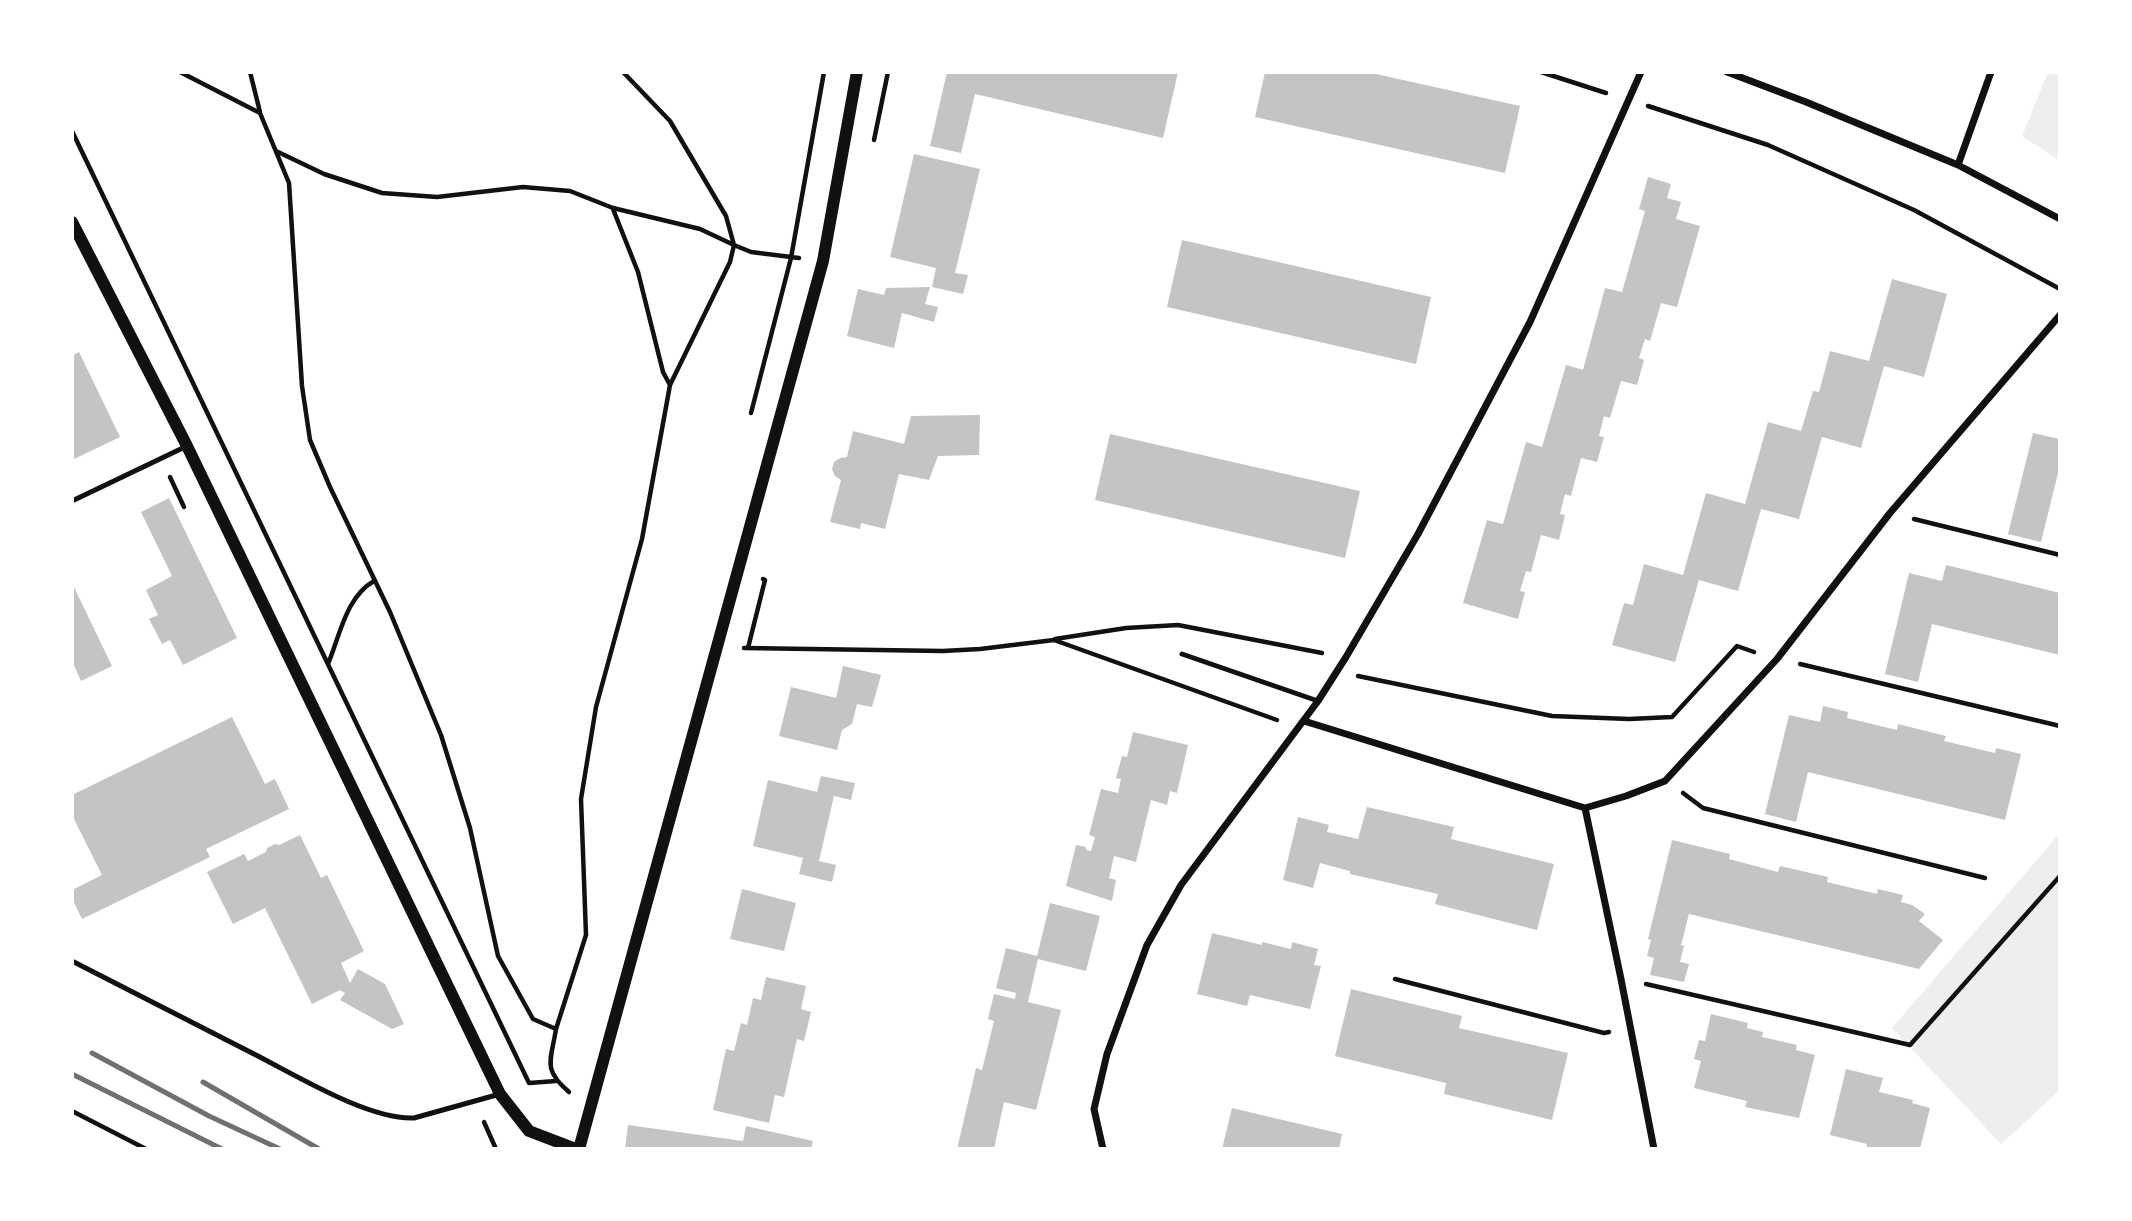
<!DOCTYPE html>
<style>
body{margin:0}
#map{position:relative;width:2132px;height:1221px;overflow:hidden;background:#fff;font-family:Figtree,sans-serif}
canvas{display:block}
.frame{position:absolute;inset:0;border:74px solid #fff;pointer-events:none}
</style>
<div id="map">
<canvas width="2132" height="1221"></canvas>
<div class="frame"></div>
</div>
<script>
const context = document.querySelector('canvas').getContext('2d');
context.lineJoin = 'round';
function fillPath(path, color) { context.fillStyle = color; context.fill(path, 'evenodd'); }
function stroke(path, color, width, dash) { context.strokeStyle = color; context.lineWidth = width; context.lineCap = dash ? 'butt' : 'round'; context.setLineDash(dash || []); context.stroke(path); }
fillPath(new Path2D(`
 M2048,72H2060V161L2022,136Z
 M2060,833V1090L2001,1144L1892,1028Z`), '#eee');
fillPath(new Path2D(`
 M947,72H1178L1163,138L975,94L961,153L930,146Z
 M1265,72H1367L1520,106L1505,173L1255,117Z
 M914,154L980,169L955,273L968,275L963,294L932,287L936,268L890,257Z
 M1648,177L1671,184L1667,198L1681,202L1676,219L1700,226L1677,307L1661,303L1650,341L1645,339L1639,358L1644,360L1637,385L1621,381L1610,418L1604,416L1599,436L1604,437L1597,462L1581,458L1571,496L1565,494L1560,514L1565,515L1559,540L1541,535L1531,572L1526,571L1520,591L1525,592L1518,619L1463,603L1487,520L1503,524L1526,442L1542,447L1566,365L1583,370L1605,288L1622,292L1645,211L1639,209Z
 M1182,240L1431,297L1416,364L1167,307Z
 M1892,279L1947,294L1924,377L1884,366L1861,448L1822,437L1799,519L1761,509L1738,591L1699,580L1675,662L1612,645L1624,603L1633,605L1644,564L1683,575L1706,493L1745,504L1768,422L1801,431L1813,391L1819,392L1830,351L1869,361Z
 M930,287L925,304L938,307L934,322L902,313L894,348L847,336L858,289L884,295L886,288Z
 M79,352L120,437L72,460V356Z
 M980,415L979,455L938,456L929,480L899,474L885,529L861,523L860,529L830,522L841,480L835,476L832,469L834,462L840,458L847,457L853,431L904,444L911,416Z
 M2033,433L2060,439V473H2058L2041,542L2008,534Z
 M1110,434L1360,491L1345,558L1095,500Z
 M169,498L237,638L183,665L170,640L162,644L149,619L158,615L146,590L172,576L141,512Z
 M1946,565L2060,593V655L1932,624L1918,682L1885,674L1909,573L1942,581Z
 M72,583L112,666L81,681L72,661Z
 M843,666L881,675L872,707L857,704L852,724L842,730L837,750L779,736L791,687L836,698Z
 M1823,706L1848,712L1847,718L1897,730L1898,724L1946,736L1944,741L1995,753L1996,748L2021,754L2005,820L1808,772L1796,822L1765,814L1789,715L1820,722Z
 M232,717L265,784L275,779L289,809L206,849L210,857L82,919L72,898V890L102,875L72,815V795Z
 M1133,732L1188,745L1177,793L1170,791L1167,805L1151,800L1136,862L1114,856L1109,878L1116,880L1112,901L1066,886L1076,845L1086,847V850L1091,851L1095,837L1089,835L1101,789L1118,793L1121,779L1116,778L1122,756L1127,757Z
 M821,776L855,783L851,800L834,796L819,861L836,865L832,882L799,874L803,858L753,846L768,780L817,792Z
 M1367,807L1454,827L1451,839L1554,864L1537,930L1435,904L1438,894L1350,874V871L1320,863L1313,888L1283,880L1298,817L1329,825L1327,832L1358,839Z
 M300,835L321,878L327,875L364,951L341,963L350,983L358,969L385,984L404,1024L392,1029L340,1000L345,993L340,990L312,1004L265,908L233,924L207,872L244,854L248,861L266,852L267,848L275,844L279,845Z
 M1672,840L1730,854L1729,859L1778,872L1780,866L1828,877L1827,882L1877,894L1878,889L1903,895L1901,902L1912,905L1925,914L1919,921L1943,940L1919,969L1689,914L1681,945L1684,946L1680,962L1689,964L1684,982L1650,975L1654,958L1647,956L1651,940L1648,939Z
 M742,889L796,903L784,951L730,939Z
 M1050,903L1100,916L1086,971L1038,959L1028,1002L1061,1010L1036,1110L1004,1102L994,1149H957L976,1068L982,1070L994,1021L988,1019L994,994L1015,999L1016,993L996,988L1006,948L1037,956Z
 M1212,933L1262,945V942L1291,949L1292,942L1318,949L1314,965L1321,966L1310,1009L1250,995L1247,1006L1197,994Z
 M766,977L806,986L801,1009L811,1012L804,1041L797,1039L784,1097L775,1095L769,1123L713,1110L726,1049L734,1051L741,1023L747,1025L753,998L761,1000Z
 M1351,989L1462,1016L1459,1028L1568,1053L1552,1120L1444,1094L1446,1083L1335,1056Z
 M1711,1014L1748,1023L1747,1028L1763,1032L1762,1037L1797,1045L1796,1050L1815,1055L1799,1118L1745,1107L1747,1101L1694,1088L1701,1061L1694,1059L1699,1040L1705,1041Z
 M1846,1069L1883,1078L1879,1092L1913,1100L1912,1103L1930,1108L1920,1149H1866L1867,1144L1830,1135Z
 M1232,1108L1342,1134L1339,1149H1222Z
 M628,1125L743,1141L746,1126L813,1141L811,1149H625Z`), '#c4c4c4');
stroke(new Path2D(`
 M180,72L260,113L289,183L302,386L310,440L330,487L390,612L441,735L470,828L498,956L533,1019L556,1029L586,935L581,799L596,707L642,539L670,385L730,262L734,245L751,252L799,258
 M250,72L260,112
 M1541,72L1606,93
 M1648,106L1768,145L1914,210L2060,289
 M72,131L529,1083L556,1081
 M874,140L888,72
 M276,151L324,174L382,193L437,197L523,187L570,191L613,208L700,229L734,245L726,216L670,121L623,72
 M613,209L638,272L663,372L670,385
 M751,413L791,258L824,72
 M170,477L184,507
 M1914,519L2060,555
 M1055,639L1126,628L1178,625L1322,653
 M744,648L943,651L980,649L1054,640L1277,720
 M748,648L765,580L763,579
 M328,664C340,635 346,597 374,581
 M1800,664L2060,726
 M1358,676L1552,716L1629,719L1672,717L1737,646L1754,652
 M1683,793L1703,808L1985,878
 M1395,979L1604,1033L1609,1032
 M1646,984L1910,1045L2060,876
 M556,1029C551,1061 542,1069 569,1092
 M72,1111L146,1149
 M484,1122L496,1149`), '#111', 4.5);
stroke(new Path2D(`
 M72,501L187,446
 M1182,654L1318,701
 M72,961C132,992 192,1022 252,1053C294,1074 368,1120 414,1118L500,1094`), '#111', 5);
stroke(new Path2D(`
 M1727,72L1806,102L1958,165L2060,219
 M1958,165L1991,72
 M1304,721L1585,808L1626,796L1665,781L1777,659L1890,513L2060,315
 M1585,808L1621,979L1654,1149
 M1103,1149L1094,1109L1107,1054L1147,945L1181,885L1318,701L1346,657L1418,534L1530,322L1641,72`), '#111', 7);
stroke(new Path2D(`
 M72,222L187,446L500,1094L529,1131L576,1149
 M579,1149L823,261L857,72`), '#111', 12);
stroke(new Path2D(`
 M92,1053L209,1116L280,1149
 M72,1074L222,1149
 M203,1082L319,1149`), '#707070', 5);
</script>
